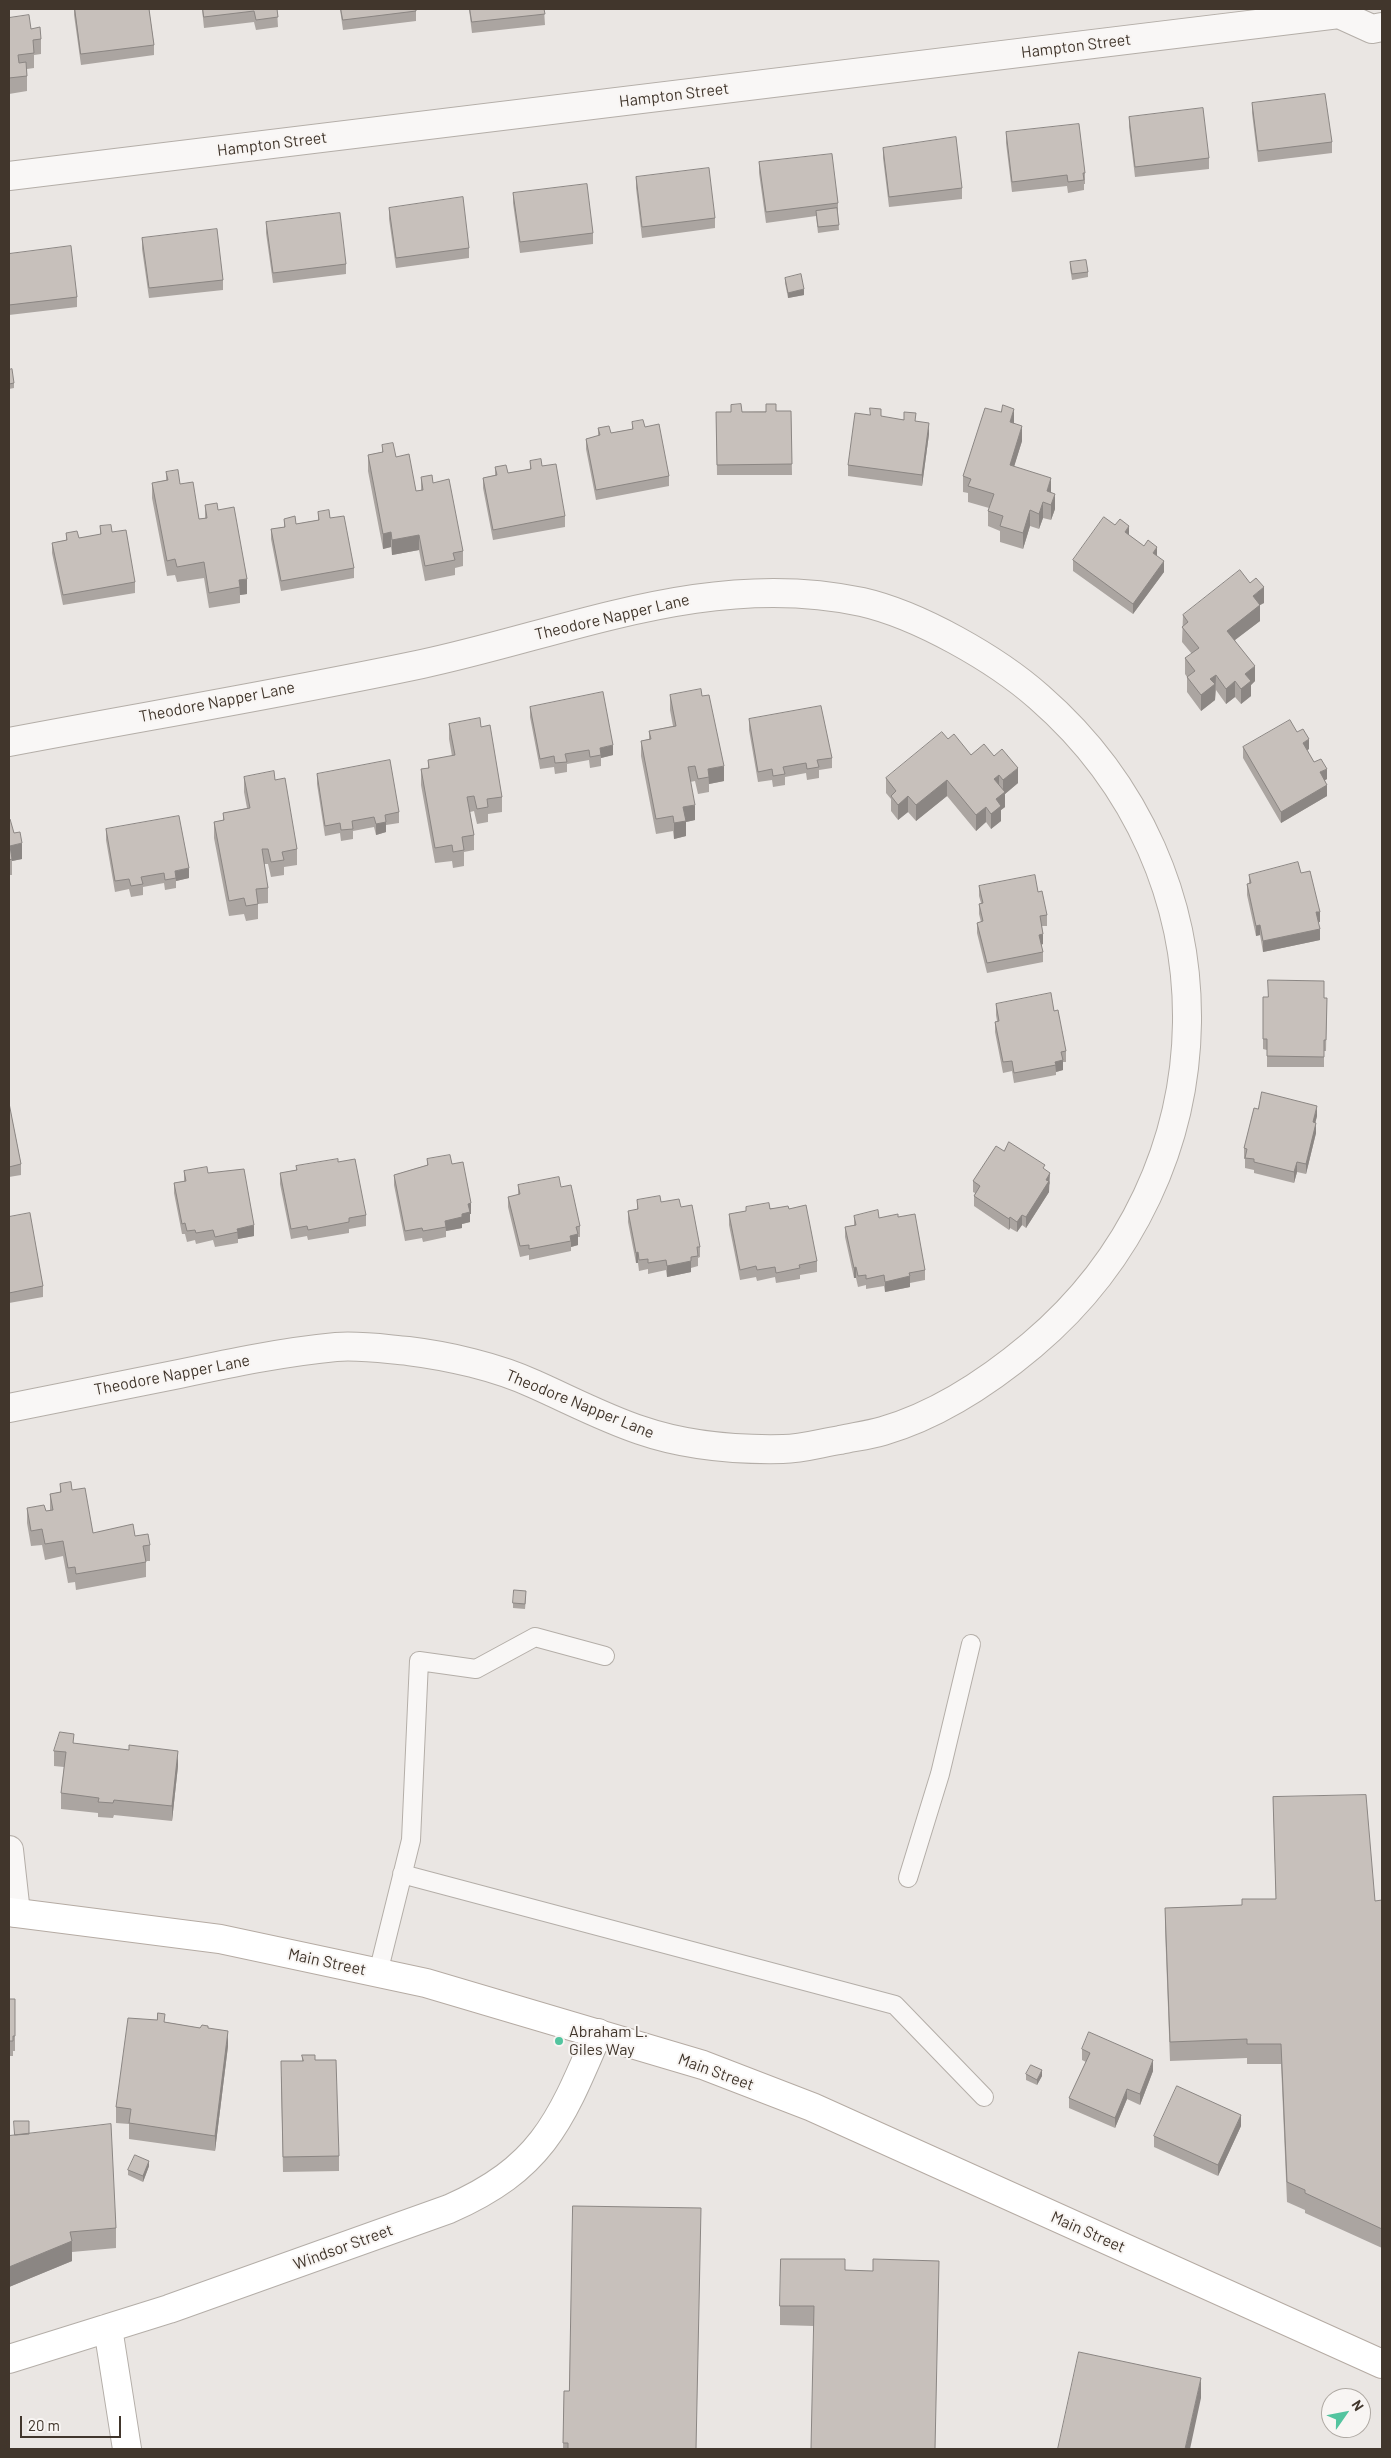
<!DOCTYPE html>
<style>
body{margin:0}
#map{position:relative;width:1391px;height:2458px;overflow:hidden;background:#eae6e3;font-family:Barlow,sans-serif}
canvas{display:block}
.frame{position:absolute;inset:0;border:10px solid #41362c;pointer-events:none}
.north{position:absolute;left:1321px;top:2388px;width:50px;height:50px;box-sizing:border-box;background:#f8f5f3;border:1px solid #afa9a3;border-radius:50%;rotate:57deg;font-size:14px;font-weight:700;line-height:20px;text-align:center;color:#41362c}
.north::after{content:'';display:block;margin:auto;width:18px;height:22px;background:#53c49f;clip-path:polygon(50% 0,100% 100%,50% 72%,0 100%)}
.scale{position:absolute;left:20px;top:2416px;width:101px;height:22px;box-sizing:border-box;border:2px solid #41362c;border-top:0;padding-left:6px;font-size:15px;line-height:18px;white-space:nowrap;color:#41362c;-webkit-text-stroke:4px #f8f5f3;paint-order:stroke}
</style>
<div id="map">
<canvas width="1391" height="2458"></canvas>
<div class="frame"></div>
<div class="north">N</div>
<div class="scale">20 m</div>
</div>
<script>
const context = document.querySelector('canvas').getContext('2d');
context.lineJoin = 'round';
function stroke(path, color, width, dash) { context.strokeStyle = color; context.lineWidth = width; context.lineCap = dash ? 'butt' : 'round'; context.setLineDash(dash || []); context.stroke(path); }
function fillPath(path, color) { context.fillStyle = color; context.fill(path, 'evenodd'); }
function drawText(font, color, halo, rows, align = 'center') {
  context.font = font + ' Barlow,sans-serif'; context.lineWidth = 4; context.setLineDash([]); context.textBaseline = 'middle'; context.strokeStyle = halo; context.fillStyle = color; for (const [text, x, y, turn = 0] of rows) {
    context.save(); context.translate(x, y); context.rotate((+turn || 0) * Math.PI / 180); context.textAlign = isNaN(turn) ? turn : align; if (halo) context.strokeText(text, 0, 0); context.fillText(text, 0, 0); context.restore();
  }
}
const service = new Path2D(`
 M402,1874L895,2005L984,2097
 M908,1878L940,1774L971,1644
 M378,1973L411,1840L419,1661L476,1669L535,1637L605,1656`);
const minor = new Path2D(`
 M1339,14L1372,29L1382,27
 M9,176L1339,14L1348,9
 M9,742C146,716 285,693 422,664C567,633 710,569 862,602C919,615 996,659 1039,697C1240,872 1235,1174 1032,1345C988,1382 938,1415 883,1431C869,1435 854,1437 840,1440C821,1443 802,1449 783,1449C735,1450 686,1446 640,1430C604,1418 570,1400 534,1384C497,1367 449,1356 408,1351C385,1349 360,1345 336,1347C283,1352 231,1363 179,1374C122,1385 66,1397 9,1408
 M9,1850L16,1913`);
const secondary = new Path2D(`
 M108,2328L127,2449
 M9,2359L169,2309L449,2209C542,2168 560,2122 598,2033`);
const primary = new Path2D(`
 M9,1912L220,1939L426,1983L703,2065L812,2107L1382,2364`);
stroke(service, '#b4aea8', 20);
stroke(minor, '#b4aea8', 30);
stroke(secondary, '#b4aea8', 30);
stroke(primary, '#b5aba3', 30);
stroke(service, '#f9f7f6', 18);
stroke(minor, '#f9f7f6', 28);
stroke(secondary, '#fff', 28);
stroke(primary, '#fff', 28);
fillPath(new Path2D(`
 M74,9H149L154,45V55L81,65L74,15Z
 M202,9H277L278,27L256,30L254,22L204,28Z
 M340,9H416V21L343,30Z
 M469,9H544L545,25L472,33Z
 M9,18L31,29L41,39V54L34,55V68L27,69V91L9,94Z
 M1252,103L1332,142V153L1258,162L1252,113Z
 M1129,117L1209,158V169L1135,177L1129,127Z
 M1006,132L1085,173V184H1084V190L1068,193L1067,186L1012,192L1006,143Z
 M883,148L962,188V199L889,207L883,158Z
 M759,162L838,203V213L839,230L818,233L816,216L766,223L759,173Z
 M636,177L715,218V228L642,238L636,188Z
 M513,193L593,233V244L520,253L513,203Z
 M389,208L469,248V258L396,268L389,219Z
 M266,222L346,264V274L273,283L266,233Z
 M142,238L223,280V290L149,298L142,249Z
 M9,254L77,297V307L9,315Z
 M1070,262L1088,272V277L1072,280L1070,268Z
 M785,278L804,295L788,298L785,283Z
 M9,370L14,383V388L9,389Z
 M791,411L792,475H717L716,412Z
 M881,417L916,421L929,434L922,486L848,476V465Z
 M632,422L645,427L669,476V486L596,500L586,449V439L598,436V428L611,433L632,429Z
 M1014,424L1022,441L1014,466L1051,492L1055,509L1051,520L1043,518L1039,529L1030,526L1023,549L1000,542V531L988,526V511L989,508L968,502V493L963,492V476Z
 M382,445L396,457L416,491L421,490V477L433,483L463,551V566L455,568V575L425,581L419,550L392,555L391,547L383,549L368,471V455L382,452Z
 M530,461L542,466L565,516V527L493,540L483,488V478L495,475V467L508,473L530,469Z
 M166,472L180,484L199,519L205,518V505L218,510L247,594L240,595V603L209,608L204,578L177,582L175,575L167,576L152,498V483L166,480Z
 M318,512L330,518L354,568V578L281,591L271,539V529L284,527V519L296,524L318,520Z
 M100,526L112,532L135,582V593L63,605L52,553V543L66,540V533L79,538L100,535Z
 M1129,535L1157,556L1164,572L1133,614L1073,571V560Z
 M1264,603L1260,605V621L1235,640L1255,681L1251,685V696L1241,704L1235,697L1226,704L1216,690L1215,700L1201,711L1187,692V677L1185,674V658L1192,654L1182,642L1183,615Z
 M670,695L724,781L709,784V792L698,794L695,781L690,782L695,820L686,822V836L674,839L673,831L656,834L641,756V741L649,739V731L673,726L670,710Z
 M530,707L613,755L601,758V766L590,768L589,760L567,764V772L555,774L554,767L540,769L530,717Z
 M749,719L832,758V768L819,770V778L807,780L806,773L785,777V785L773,787L772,780L758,782L749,730Z
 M449,724L481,727L502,797V812L488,814V822L477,824L474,811L470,812L474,835V850L464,852V866L453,868L452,861L435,863L421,785V769L428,768V760L452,756L449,739Z
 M1297,732L1309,749L1307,750L1314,762L1327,779L1325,780L1327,796L1281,823L1243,758V747Z
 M948,739L971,755L994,756L1018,783L1005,794V807L1001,810V821L991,829L986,822L976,831L947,796L916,821L908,812L898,820L891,811V799L886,793V778Z
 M317,774L399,812V823L386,825V832L376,835L374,827L353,831V839L341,841L340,833L325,836L317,784Z
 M244,777L275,780L297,849V865L284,867V875L271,877L268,864H264L268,888V903L258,904V919L246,921L244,914L229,916L214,838V822L223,820V813L247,808L244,792Z
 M9,819L22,859L12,861V875H9Z
 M106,829L189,878L176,881V888L165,890L164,883L143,887V895L131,897L129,889L115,892L106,840Z
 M1301,873L1320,922H1318L1320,940L1263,952L1260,935L1256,936L1247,895V884H1249V875Z
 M979,886L1038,892L1047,915V926H1042L1043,944L1041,945L1043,952V962L987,973L977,933V923L981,922L979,914V904L981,903L979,896Z
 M1268,997L1327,998L1326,1051H1324V1067H1267V1050L1263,1049V1039Z
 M996,1004L1054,1011L1066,1051V1062H1063V1070L1056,1072V1075L1014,1083L1012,1071L1003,1073L995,1032V1022L997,1021L996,1015Z
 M9,1103L21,1164V1175L9,1177Z
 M1258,1109L1317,1116L1315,1123L1316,1133L1306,1174L1297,1172L1294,1183L1254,1173V1170L1245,1168V1159H1244V1148Z
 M1004,1151L1045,1170L1050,1183L1049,1185V1192L1026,1228L1022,1225L1017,1232L1010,1228L1009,1230L974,1206V1196L975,1193L973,1192V1181Z
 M427,1159L452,1164L471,1214H470V1222L462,1224V1228L446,1231V1237L423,1242L422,1238L405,1241L394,1185V1175L427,1165Z
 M338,1162L366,1215V1226L349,1229V1233L308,1240L307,1236L291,1239L280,1184V1173L296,1170V1166Z
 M184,1171L208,1173L254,1236L238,1239V1243L215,1247L213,1240L196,1244L195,1240L187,1242L185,1234H182L174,1193V1183L184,1181Z
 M518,1185L561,1187L580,1226V1237H578V1245L571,1247V1251L529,1260V1255L520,1257L508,1207V1197L518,1195Z
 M637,1200L661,1202L681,1207L700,1247V1257L698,1258V1266L691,1268V1272L667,1277L666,1270L648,1274V1269L639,1271L638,1263H636L628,1222V1211L637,1210Z
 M746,1207L789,1209L817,1261V1272L800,1275V1279L776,1283L775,1277L757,1281L756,1277L740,1280L729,1225V1214L746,1211Z
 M854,1216L879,1218L898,1217L925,1270V1280L910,1283V1287L885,1292L884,1286L866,1289V1285L858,1287L856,1278H854L845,1237V1227L854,1225Z
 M9,1217L43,1286V1297L9,1303Z
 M60,1484L72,1490L93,1533L135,1536L150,1545V1561H146V1577L76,1590L75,1582L68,1583L63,1556L45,1560L42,1545L31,1546L27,1523V1508L46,1511L50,1510V1494L60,1492Z
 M526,1597L525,1609L513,1608V1603Z
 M74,1744L178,1766L172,1821L114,1815L113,1818L98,1817V1813L61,1809V1793L64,1767L54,1766V1751Z
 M1273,1797L1375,1901L1382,1900V2248L1305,2213V2210L1287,2202L1281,2064H1247V2058L1170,2061L1165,1928V1908L1242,1905L1276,1899Z
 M9,1999H15V2051H13V2056H9Z
 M165,2022L200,2028H208L228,2046L215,2151L129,2139V2124L116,2123V2107Z
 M1082,2049L1153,2071L1140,2105L1127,2099L1115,2128L1069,2108V2098L1086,2062L1082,2060Z
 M302,2055L315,2060L339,2156V2171L283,2172L281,2077L302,2061Z
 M1026,2074L1042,2076L1037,2085L1026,2080Z
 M1241,2126L1218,2176L1154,2147V2136Z
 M29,2134L116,2228V2248L72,2252V2261L9,2287V2136Z
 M149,2166L143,2182L128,2175V2170Z
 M845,2270L939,2281L814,2326L780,2325V2306Z
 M564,2391L697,2449H563Z`), '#aba5a1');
fillPath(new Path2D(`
 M804,289V295L788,298V293Z
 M1014,409V424L1010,422Z
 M929,423V434L922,486V475Z
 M1022,426V441L1010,480V465Z
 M1051,478V493L1047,491Z
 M1055,494V509L1051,520V505Z
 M1043,502V518L1039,529V514Z
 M1030,510V526L1023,549V533Z
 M1129,526V537L1125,532Z
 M391,532V547L383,549V534Z
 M419,535V550L392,555V540Z
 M1157,547V557L1153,553Z
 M1164,561V572L1133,614V604Z
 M247,579V594L240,595L239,580Z
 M1264,587V603L1260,605V621L1227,646V631L1253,596Z
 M1255,666V681L1251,685V696L1241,704V689L1245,674Z
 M1216,675L1215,700L1201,711V695L1210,679Z
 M1235,681V697L1226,704V689Z
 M1309,739V749L1303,753V743Z
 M613,745V755L601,758L600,748Z
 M724,766V781L709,784L708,769Z
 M1018,768V783L1005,794V807L1001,810V821L991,829V814L996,799L1003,793V780Z
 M1327,769V779L1320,783V772Z
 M999,775V790L994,779Z
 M947,780V796L916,821V805Z
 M1327,785V796L1281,823V812Z
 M908,796V812L898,820V805Z
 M695,805V820L686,822V836L674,839V823L683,807Z
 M986,807V822L976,831V815Z
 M386,822V832L376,835V824Z
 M22,843V859L12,861L10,846Z
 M189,868V878L176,881L175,871Z
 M1316,912H1320V922L1316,923Z
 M1260,925V935L1256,936V926Z
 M1320,929V940L1263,952V941Z
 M1043,934V944L1039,945V935Z
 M1063,1060V1070L1056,1072L1055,1062Z
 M1317,1106V1116L1313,1132V1122Z
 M1316,1123V1133L1306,1174V1164Z
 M1297,1162V1172L1294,1183V1172Z
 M1050,1173L1049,1192L1026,1228V1217Z
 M471,1203V1214H470V1222L462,1224V1228L446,1231L445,1221L462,1214L468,1204Z
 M1022,1215V1225L1017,1232V1222Z
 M1010,1217V1228L1009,1230V1219Z
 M254,1225V1236L238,1239L237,1229Z
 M578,1234V1245L571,1247V1241L570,1236Z
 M638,1252V1263H636V1253Z
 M691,1261V1272L667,1277V1266Z
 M856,1267V1278H854V1268Z
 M910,1276V1287L885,1292V1282Z
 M178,1751V1766L172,1821V1806Z
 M228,2031V2046L215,2151V2136Z
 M1153,2060V2071L1140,2105V2094Z
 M1042,2070V2076L1037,2085V2080Z
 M1127,2089V2099L1115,2128V2118Z
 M1241,2115V2126L1218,2176V2165Z
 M149,2161V2166L143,2182V2176Z
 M72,2241V2261L9,2287V2267Z
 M1201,2378V2398L1190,2449H1185Z`), '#8b8683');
const building = new Path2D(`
 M75,9H149L154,45L81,54Z
 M203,9H277L278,17L256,20L254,11L204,17Z
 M341,9H416V11L343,20Z
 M470,9H544L545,14L472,22Z
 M29,15L31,29L40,27L41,39L33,40L34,53L18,55L19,63L26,62L27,76L9,78V18Z
 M1325,94L1332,142L1258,151L1252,103Z
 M1203,108L1209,158L1135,167L1129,117Z
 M1079,124L1085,173H1083L1084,180L1068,182L1067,175L1012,182L1006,132Z
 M956,137L962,188L889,197L883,148Z
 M832,154L838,203L766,212L759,162Z
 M709,168L715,218L642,227L636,177Z
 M587,184L593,233L520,242L513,193Z
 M463,197L469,248L396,258L389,208Z
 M837,208L839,225L818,227L816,211Z
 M340,213L346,264L273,273L266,222Z
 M217,229L223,280L149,288L142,238Z
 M71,246L77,297L9,305V254Z
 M1086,260L1088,272L1072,274L1070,262Z
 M801,274L804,289L788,293L785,278Z
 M12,369L14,383L9,384V370Z
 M741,404L742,412H766V404H776V411H791L792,464L717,465L716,412H731V405Z
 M1003,405L1014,409L1010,422L1022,426L1010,465L1051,478L1047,491L1055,494L1051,505L1043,502L1039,514L1030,510L1023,533L1000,526L1003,516L988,511L994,494L968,486L971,479L963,476L985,408L1001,412Z
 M870,408L881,409V416L904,420V412L916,413L915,421L929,423L922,475L848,465L855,413L870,415Z
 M643,420L645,427L659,424L669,476L596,490L586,439L600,435L598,428L609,426L611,433L633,429L632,422Z
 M393,443L396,457L409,454L416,491L423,490L421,477L432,475L433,483L449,479L463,551L453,553L455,560L425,566L419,535L392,540L391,532L383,534L368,455L383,452L382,445Z
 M541,459L542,466L556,464L565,516L493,530L483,478L497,475L495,467L506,465L508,473L531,469L530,461Z
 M178,470L180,484L193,482L199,519L207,518L205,505L217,503L218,510L234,507L247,579L239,580L240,587L209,593L204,562L177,567L175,559L167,561L152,483L168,480L166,472Z
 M329,510L330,518L344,516L354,568L281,581L271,529L285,527L284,519L295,516L296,524L319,520L318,512Z
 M1104,517L1115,525L1120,519L1129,526L1125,532L1144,546L1148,540L1157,547L1153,553L1164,561L1133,604L1073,560Z
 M111,525L112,532L126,530L135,582L63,595L52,543L67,540L66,533L77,531L79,538L101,534L100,526Z
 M1240,570L1250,583L1256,578L1264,587L1253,596L1260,605L1227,631L1255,666L1245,674L1251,681L1241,689L1235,681L1226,689L1216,675L1210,679L1215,684L1201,695L1187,677L1195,671L1185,658L1199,648L1182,627L1188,622L1183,615Z
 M701,689L702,696L709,695L724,766L708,769L709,777L698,779L695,766L688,767L695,805L683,807L686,821L674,823L673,816L656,819L641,741L651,739L649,731L676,726L670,695Z
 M603,692L613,745L600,748L601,755L590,757L589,750L565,754L567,762L555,763L554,756L540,759L530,707Z
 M821,706L832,758L817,760L819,767L807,769L806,763L783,767L785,774L773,776L772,769L758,772L749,719Z
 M480,718L481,727L490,725L502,797L487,799L488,807L477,809L474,796L467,797L474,835L462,837L464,850L453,852L452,845L435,848L421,769L429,768L428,760L455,755L449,724Z
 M1290,720L1297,732L1303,729L1309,739L1303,743L1314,762L1321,759L1327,769L1320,772L1327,785L1281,812L1243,747Z
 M942,732L948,739L954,734L971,755L984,744L994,756L1002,749L1018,768L1003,780L999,775L994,779L1005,792L996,799L1001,806L991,814L986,807L976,815L947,780L916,805L908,796L898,805L891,796L896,791L886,778Z
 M390,760L399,812L385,815L386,822L376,824L374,817L352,821L353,829L341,830L340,823L325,826L317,774Z
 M274,771L275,780L285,778L297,849L282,852L284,860L271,862L268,849H262L268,888L256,889L258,904L246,906L244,898L229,901L214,822L224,820L223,813L250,808L244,777Z
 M179,816L189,868L175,871L176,878L165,880L164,873L141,877L143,884L131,886L129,879L115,881L106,829Z
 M9,819H10L14,833L20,832L22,843L10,846L12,859L9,860Z
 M1298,862L1301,873L1310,871L1320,912H1316L1320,929L1263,941L1260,925L1256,926L1247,884L1251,883L1249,875Z
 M1035,875L1038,892L1042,891L1047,915L1040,916L1043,934L1039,935L1043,952L987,963L977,923L983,921L979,904L983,903L979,886Z
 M1268,980L1324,981V998H1327L1326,1040H1324V1057L1267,1056V1039H1263V997H1268Z
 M1051,993L1054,1011L1058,1010L1066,1051L1061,1052L1063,1060L1055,1062L1056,1065L1014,1073L1012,1061L1003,1062L995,1022L999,1021L996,1004Z
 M1262,1092L1317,1106L1313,1122L1316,1123L1306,1164L1297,1162L1294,1172L1254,1162V1159L1245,1158L1247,1149L1244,1148L1254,1108L1258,1109Z
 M9,1103L21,1164L9,1167Z
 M1009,1142L1045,1165L1043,1168L1050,1173L1046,1180L1049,1181L1026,1217L1022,1215L1017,1222L1010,1217L1009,1219L974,1196L980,1186L973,1181L996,1146L1004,1151Z
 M450,1155L452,1164L463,1162L471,1203L468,1204L470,1212L462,1214V1217L445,1221L446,1227L423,1231L422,1228L405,1231L394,1175L428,1165L427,1159Z
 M338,1159V1162L355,1159L366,1215L349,1218V1222L308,1230L307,1226L291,1229L280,1173L297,1170L296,1166Z
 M207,1167L208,1173L244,1169L254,1225L237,1229L238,1232L215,1237L213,1230L196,1233L195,1230L187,1231L185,1223L182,1224L174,1183L186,1181L184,1171Z
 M559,1177L561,1187L571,1185L580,1226L576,1227L578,1234L570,1236L571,1241L529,1249V1245L520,1246L508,1197L520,1194L518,1185Z
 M660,1196L661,1202L679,1199L681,1207L692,1205L700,1247H697L698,1256L691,1257V1261L667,1266L666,1260L648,1263V1259L639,1260L638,1252L636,1253L628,1211L638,1209L637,1200Z
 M769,1203L770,1209L788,1206L789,1209L806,1205L817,1261L799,1265L800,1268L776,1273L775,1267L757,1270L756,1266L740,1270L729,1214L746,1211V1207Z
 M878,1210L879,1218L898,1214V1217L915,1214L925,1270L909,1273L910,1276L885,1282L884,1275L866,1279V1275L858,1276L856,1267L854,1268L845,1227L856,1225L854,1216Z
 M30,1213L43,1286L9,1293V1217Z
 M71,1482L72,1490L85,1488L93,1533L133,1524L135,1536L148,1534L150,1545L143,1546L146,1562L76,1574L75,1567L68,1568L63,1541L45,1544L42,1529L31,1531L27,1508L44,1505L46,1511L53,1510L50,1494L61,1492L60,1484Z
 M514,1590L526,1591L525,1604L513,1603Z
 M60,1732L74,1734L73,1743L129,1750V1745L178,1751L172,1806L114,1800L113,1803L98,1802L99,1798L61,1793L66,1752L54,1751Z
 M1366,1795L1375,1901L1382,1900V2229L1305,2193V2190L1287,2182L1281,2044H1247V2039L1170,2042L1165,1908L1242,1905V1899H1276L1273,1797Z
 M9,1999H15V2036H13V2041H9Z
 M158,2013L165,2014L164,2022L200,2028L202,2025L208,2026V2028L228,2031L215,2136L129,2123L131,2109L116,2107L128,2018L157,2020Z
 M1089,2032L1153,2060L1140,2094L1127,2089L1115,2118L1069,2098L1090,2053L1082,2049Z
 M302,2055H315V2060H336L339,2156L283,2157L281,2061H303Z
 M1031,2065L1042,2070L1037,2080L1026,2074Z
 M1177,2086L1241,2115L1218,2165L1154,2136Z
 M14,2121H29V2134L15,2135Z
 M111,2124L116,2228L70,2232L72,2241L9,2267V2136Z
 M135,2155L149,2161L143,2176L128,2170Z
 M573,2206L701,2208L696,2449H568V2443H563L564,2391H569Z
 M781,2259H845V2270L873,2271V2259L939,2261L935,2449H811L814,2306H780Z
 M1079,2352L1201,2378L1185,2449H1058Z`);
fillPath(building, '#c7c0bb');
stroke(building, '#8b8683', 1);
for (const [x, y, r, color] of [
 [559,2041,5,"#53c49f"]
]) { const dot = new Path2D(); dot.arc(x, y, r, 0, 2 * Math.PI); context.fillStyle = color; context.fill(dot); stroke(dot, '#f8f5f3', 2); }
drawText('16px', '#41362c', '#f8f5f3', [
 ["Hampton Street",1076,46,-7],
 ["Hampton Street",674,95,-7],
 ["Hampton Street",272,144,-7],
 ["Theodore Napper Lane",612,617,-13],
 ["Theodore Napper Lane",217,702,-11],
 ["Theodore Napper Lane",172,1375,-11],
 ["Theodore Napper Lane",580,1404,22],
 ["Main Street",327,1962,12],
 ["Main Street",716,2072,20],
 ["Main Street",1088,2232,24],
 ["Windsor Street",343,2247,-20]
]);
drawText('16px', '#41362c', '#f8f5f3', [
 ["Abraham L.",569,2032],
 ["Giles Way",569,2050]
], 'left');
</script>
